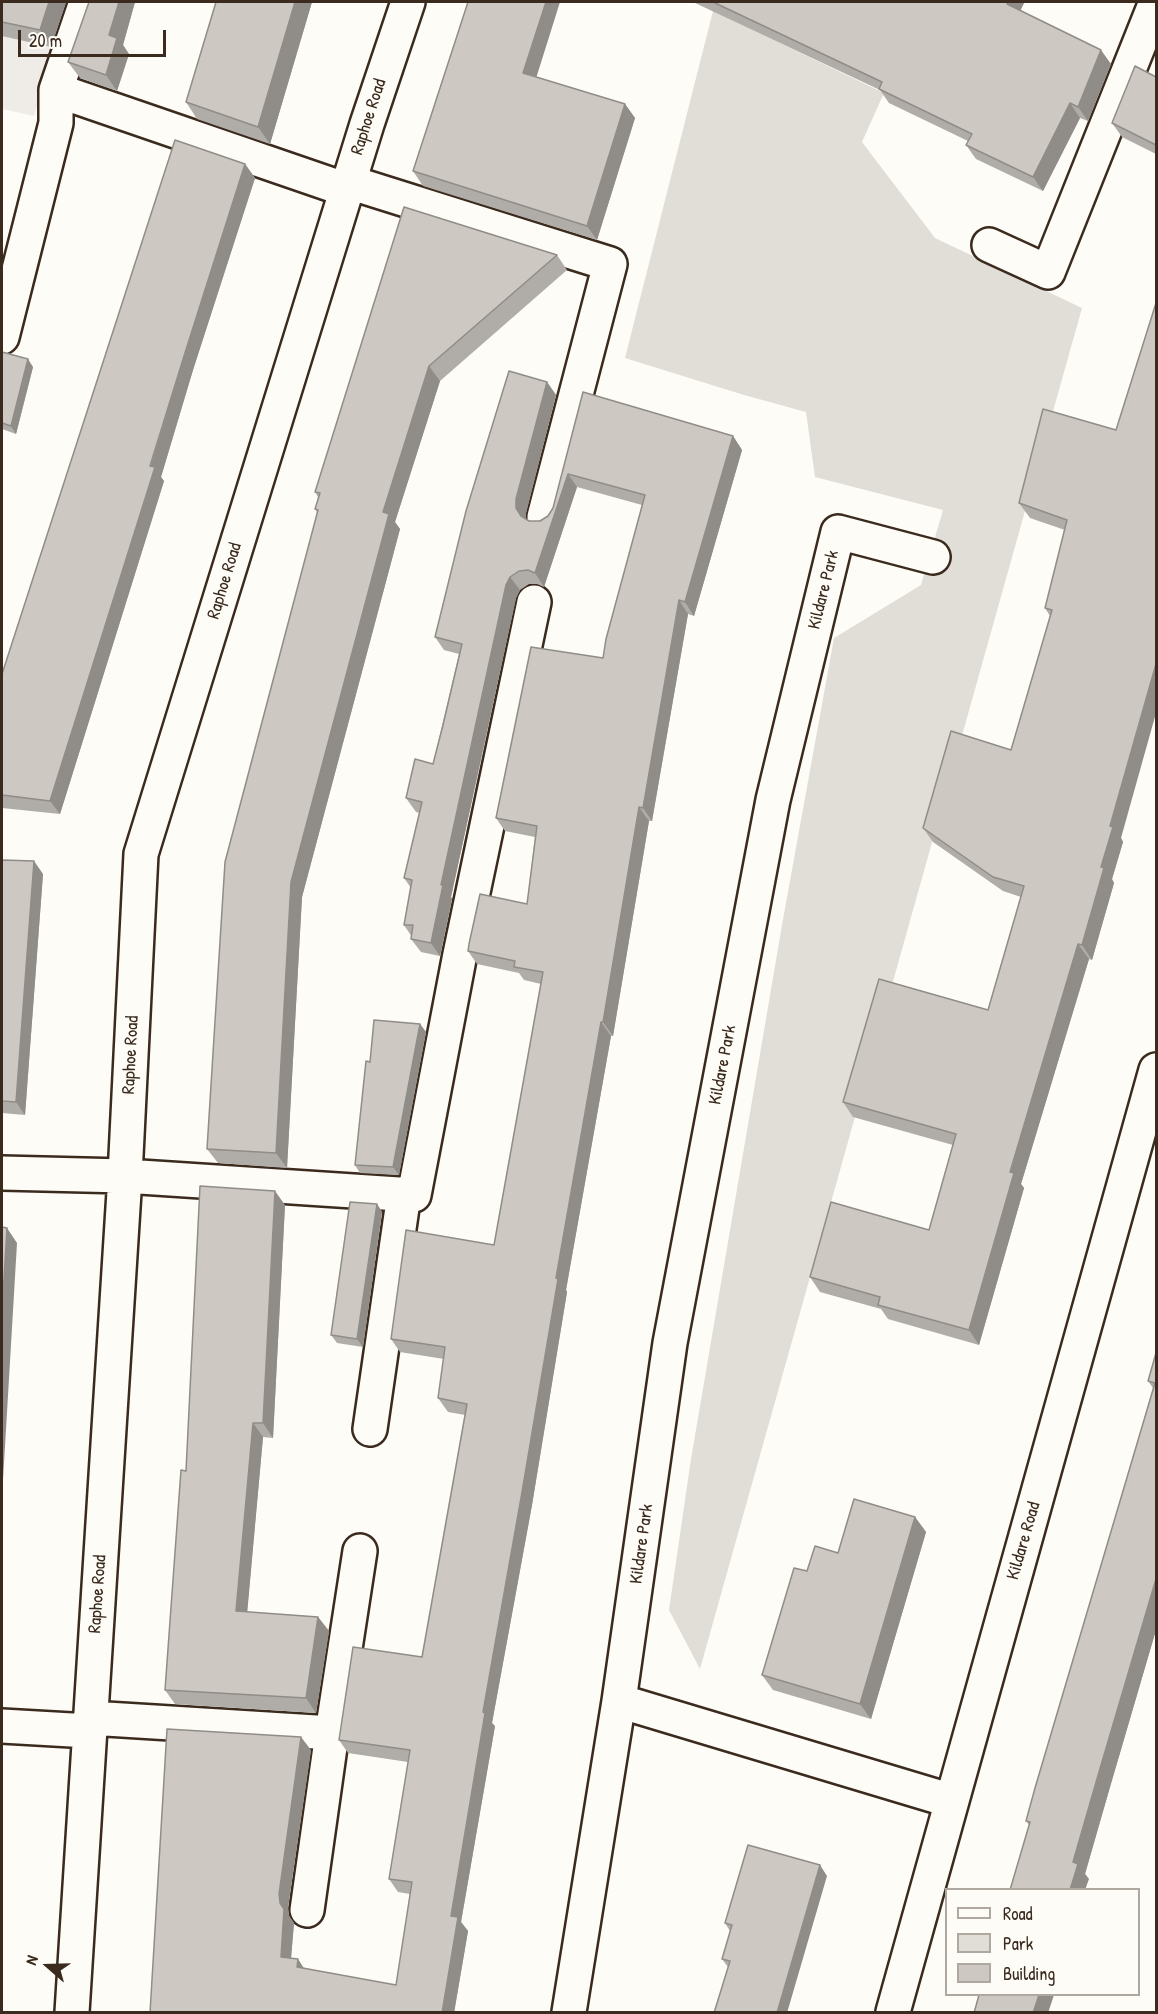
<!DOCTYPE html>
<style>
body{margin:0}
#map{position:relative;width:1158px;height:2014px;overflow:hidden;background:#fdfcf7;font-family:"Patrick Hand",sans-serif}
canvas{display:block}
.frame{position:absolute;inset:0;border:3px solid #3b2a1e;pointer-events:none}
.legend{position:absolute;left:945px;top:1888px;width:195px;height:108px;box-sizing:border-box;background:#fdfcf7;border:2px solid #afa8a0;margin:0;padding:8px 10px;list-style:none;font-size:18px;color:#3b2a1e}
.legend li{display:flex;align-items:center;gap:12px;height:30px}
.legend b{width:30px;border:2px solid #afa8a0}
.north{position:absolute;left:18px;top:1936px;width:60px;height:60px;-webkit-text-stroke:4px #fdfcf7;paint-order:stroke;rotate:290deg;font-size:16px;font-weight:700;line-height:24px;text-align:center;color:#3b2a1e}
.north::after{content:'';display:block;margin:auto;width:21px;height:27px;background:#3b2a1e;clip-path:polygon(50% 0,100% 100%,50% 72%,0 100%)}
.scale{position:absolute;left:18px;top:30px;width:148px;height:27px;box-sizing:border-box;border:3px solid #3b2a1e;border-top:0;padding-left:8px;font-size:18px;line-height:21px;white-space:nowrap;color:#3b2a1e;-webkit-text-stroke:4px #fdfcf7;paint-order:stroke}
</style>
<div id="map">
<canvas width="1158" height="2014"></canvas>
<div class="frame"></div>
<ul class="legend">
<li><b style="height:8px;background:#fdfcf7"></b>Road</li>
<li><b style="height:16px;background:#e1ded7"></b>Park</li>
<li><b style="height:16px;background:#cdc8c2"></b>Building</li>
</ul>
<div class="north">N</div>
<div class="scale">20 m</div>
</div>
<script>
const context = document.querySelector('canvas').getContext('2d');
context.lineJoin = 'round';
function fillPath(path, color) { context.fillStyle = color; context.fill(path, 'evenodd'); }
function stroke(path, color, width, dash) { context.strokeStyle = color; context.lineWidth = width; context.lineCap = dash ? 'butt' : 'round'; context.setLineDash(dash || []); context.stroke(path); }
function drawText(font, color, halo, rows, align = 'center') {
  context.font = font + ' "Patrick Hand",sans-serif'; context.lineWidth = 4.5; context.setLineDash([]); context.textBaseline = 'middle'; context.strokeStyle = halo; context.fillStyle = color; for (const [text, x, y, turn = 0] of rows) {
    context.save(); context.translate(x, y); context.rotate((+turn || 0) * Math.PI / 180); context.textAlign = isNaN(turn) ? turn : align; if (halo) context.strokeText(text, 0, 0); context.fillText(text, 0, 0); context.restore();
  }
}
fillPath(new Path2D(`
 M2,2H69L34,116L2,109Z`), '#efece7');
fillPath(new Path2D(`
 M713,11L884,93L862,142L935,238L1082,308L700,1669L669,1610L691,1459L782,925L834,638L921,585L943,510L815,477L806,412L744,395L625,358Z`), '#e1ded7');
const minor = new Path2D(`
 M56,90L347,190
 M349,182L610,264L544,517
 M989,245L1048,272L1156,2
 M2,337L56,123V90L86,2
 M2,1173L125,1176L414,1195L460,954L534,602
 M370,1429L404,1194
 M619,1701L952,1801
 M90,1718L332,1733L360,1551
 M2,1726L89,1731
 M307,1910L332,1733
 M72,2012L125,1176L141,854L367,124L408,2
 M569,2012L619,1701L670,1343L773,800L838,532L933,557
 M893,2012L1156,1070`);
stroke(minor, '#3b2a1e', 38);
stroke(minor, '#fdfcf7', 33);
fillPath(new Path2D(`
 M2,2H66L51,47L2,36Z
 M135,2L123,45L129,54L117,91L80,78L68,62Z
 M216,2H312L270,144L197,119L186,102Z
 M693,2H1023L1024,3L1020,10L1111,64L1088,121L1080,118L1043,191L976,159L966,145L968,141L889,103L880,90Z
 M536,77L625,104L635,118L597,240L423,186L413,171Z
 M1156,77V154L1122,137L1112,123Z
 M245,164L255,178L193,370L161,477L164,481L60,814L2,808V674Z
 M404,207L557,255L567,270L440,381L395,522L400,529L302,897L287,1168L218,1163L207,1149L317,512L315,509L318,497L315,492Z
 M2,352L33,367L16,434L2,429Z
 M547,382L556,395L526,513V519L529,521H540L548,516L553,508L583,392L733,436L742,450L694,616L688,614L652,821H649L613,1036H611L566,1290L567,1292L532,1505L492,1723L495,1726L461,1922L468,1931L454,2013H150L311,1750L288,1907L289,1916L294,1923L291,1958L304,1968L396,1985L410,1894L398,1892L389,1879L408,1762L348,1753L339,1740L422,1657L465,1415L448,1412L438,1398L444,1359L400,1352L391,1339L494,1245L541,984L524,980L519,973L477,964L468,951L527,904L535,837L505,831L496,818L603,658L642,505L577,487L544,587L537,584H529L520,590L516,598L451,897L452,899L440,956L421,952L411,939L412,937L404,925L411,888L404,878L420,813L416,812L406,798L433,764L459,654L444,650L435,637Z
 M1116,430L1121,838L1123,842L1112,879L1114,883L1092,960L1089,959L1021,1184L1024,1188L979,1345L888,1319L881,1309L820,1292L810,1277L929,1230L953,1145L853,1117L843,1102L988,1010L1021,897L1003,891L933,842L923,828L1011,750L1050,616L1045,608L1065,530L1030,518L1019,503Z
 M2,860L43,874L25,1115L2,1113Z
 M420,1024L426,1032L399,1175L360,1173L355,1165L370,1062Z
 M377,1204L382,1212L363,1347L337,1343L331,1335Z
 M285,1205L273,1438L263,1437L247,1612L318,1617L329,1631L316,1713L175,1704L165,1690L186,1471Z
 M1156,1353V1630L1110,1787L1085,1874L1089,1879L1029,1825L1026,1821L1153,1388L1148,1381Z
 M915,1517L926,1532L871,1719L773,1690L762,1675L807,1571L838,1553Z
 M827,1876L728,1967L722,1959L730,1931L725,1923Z`), '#b0aca7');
fillPath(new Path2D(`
 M49,2H66L51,47L40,30Z
 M119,2H135L123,45L129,54L117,91L106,75L109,35Z
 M295,2H312L270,144L258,127Z
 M546,2H560L533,88L523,73Z
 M1008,2H1023L1024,3L1017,18L1007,4Z
 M1101,50L1111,64L1088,121L1078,107Z
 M1070,103L1080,118L1043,191L1033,177Z
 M625,104L635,118L597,240L587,226Z
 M245,164L255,178L193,370L161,477L164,481L60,814L50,801L184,356Z
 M28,359L33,367L16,434L11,426Z
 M429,366L440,381L395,522L400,529L302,897L287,1168L276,1153L291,882L383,512Z
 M547,382L556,395L526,513V521L521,516L516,508V499Z
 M733,436L742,450L694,616L685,602Z
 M568,474L577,487L544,587L535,573Z
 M510,577L520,590L516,598L451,897L452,899L440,956L431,943L441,885L506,585Z
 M679,600L688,614L652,821L643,808Z
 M1156,664V713L1121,838L1123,842L1112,879L1114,883L1092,960L1082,945L1101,867L1110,826Z
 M639,807L649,821L613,1036L603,1022Z
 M34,861L43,874L25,1115L16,1102Z
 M1078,944L1089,959L1021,1184L1024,1188L979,1345L969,1330L1010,1172Z
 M601,1022L611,1036L566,1290L567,1292L532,1505L492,1723L495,1726L461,1922L468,1931L454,2013H442L451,1916L483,1712L556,1278Z
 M420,1024L426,1032L399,1175L393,1167Z
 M275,1191L285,1205L273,1438L263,1423Z
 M377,1204L382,1212L363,1347L357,1339Z
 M7,1228L17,1243L2,1497V1312Z
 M253,1423L263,1437L246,1626L236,1611Z
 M915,1517L926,1532L871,1719L860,1704Z
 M1156,1579V1630L1110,1787L1085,1874L1089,1879L1085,1890H1070L1073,1862L1099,1772Z
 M318,1617L329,1631L316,1713L306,1698Z
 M301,1737L311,1750L288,1907L289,1916L280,1903L279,1894Z
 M820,1865L827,1876L787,2013H777Z
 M284,1909L294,1923L290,1970L281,1957Z
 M298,1959L307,1973L297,1967Z
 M1039,1995H1054L1048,2013H1033Z`), '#908c88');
const building = new Path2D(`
 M2,2H49L40,30L2,22Z
 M89,2H119L109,35L117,38L106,75L68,62Z
 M216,2H295L258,127L186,102Z
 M468,2H546L523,73L625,104L587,226L413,171Z
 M713,2H1008L1007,4L1101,50L1078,107L1070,103L1033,177L966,145L972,134L879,89L882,82Z
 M1135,66L1156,77V145L1112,123Z
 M175,140L245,164L184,356L150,466L155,467L50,801L2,795V674Z
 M404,207L557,255L429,366L383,512L389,514L291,882L276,1153L207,1149L225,862L318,510L315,509L320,493L315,492Z
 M1156,303V664L1110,826L1113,827L1101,867L1104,868L1082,945L1078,944L1010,1172L1014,1173L969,1330L878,1305L880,1297L810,1277L831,1202L929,1230L956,1134L843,1102L879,979L988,1010L1024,886L993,877L923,828L951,731L1011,750L1052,610L1045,608L1067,520L1019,503L1043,409L1116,430Z
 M2,352L28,359L11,426L2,423Z
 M509,371L547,382L516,499V508L521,516L529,521H540L548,516L553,508L583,392L733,436L685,602L679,600L643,808L639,807L603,1022H601L556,1278L558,1279L522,1492L483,1712L485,1713L451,1916L458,1917L442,2013H150L167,1729L301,1737L279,1894L280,1903L284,1909L281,1957L298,1959L297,1967L396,1985L412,1882L389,1879L410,1750L339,1740L353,1647L422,1657L467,1404L438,1398L445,1347L391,1339L406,1230L494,1245L543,972L514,967L515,961L468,951L469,944L480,894L527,904L537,826L496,818L531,647L603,658L606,639L645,495L568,474L535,573L528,570L519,571L510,577L506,585L441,885H443L431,943L411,939L413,925H404L412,880L404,878L422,802L406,798L415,759L433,764L443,725L462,644L435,637L466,511Z
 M2,860L34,861L16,1102L2,1101Z
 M374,1020L420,1024L393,1167L355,1165L366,1061L370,1062Z
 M200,1186L275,1191L263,1423H253L236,1611L318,1617L306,1698L165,1690L181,1470L186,1471Z
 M350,1202L377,1204L357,1339L331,1335Z
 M2,1227L7,1228L2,1312Z
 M1156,1353V1579L1099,1772L1073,1862L1078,1864L1070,1890H1010L1030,1822L1026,1821L1035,1788L1155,1383L1148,1381Z
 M854,1499L915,1517L860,1704L762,1675L794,1568L807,1571L815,1546L838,1553Z
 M748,1845L820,1865L777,2013H714L730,1961L722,1959L732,1925L725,1923Z
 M979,1995H1039L1033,2013H974Z`);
fillPath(building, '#cdc8c2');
stroke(building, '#908c88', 1.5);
drawText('18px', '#3b2a1e', '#fdfcf7', [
 ["Raphoe Road",369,117,-72],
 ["Raphoe Road",225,581,-73],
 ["Kildare Park",824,590,-76],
 ["Raphoe Road",131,1055,-87],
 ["Kildare Park",723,1065,-79],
 ["Kildare Road",1024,1541,-74],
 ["Kildare Park",642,1544,-82],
 ["Raphoe Road",98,1594,-86]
]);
</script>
